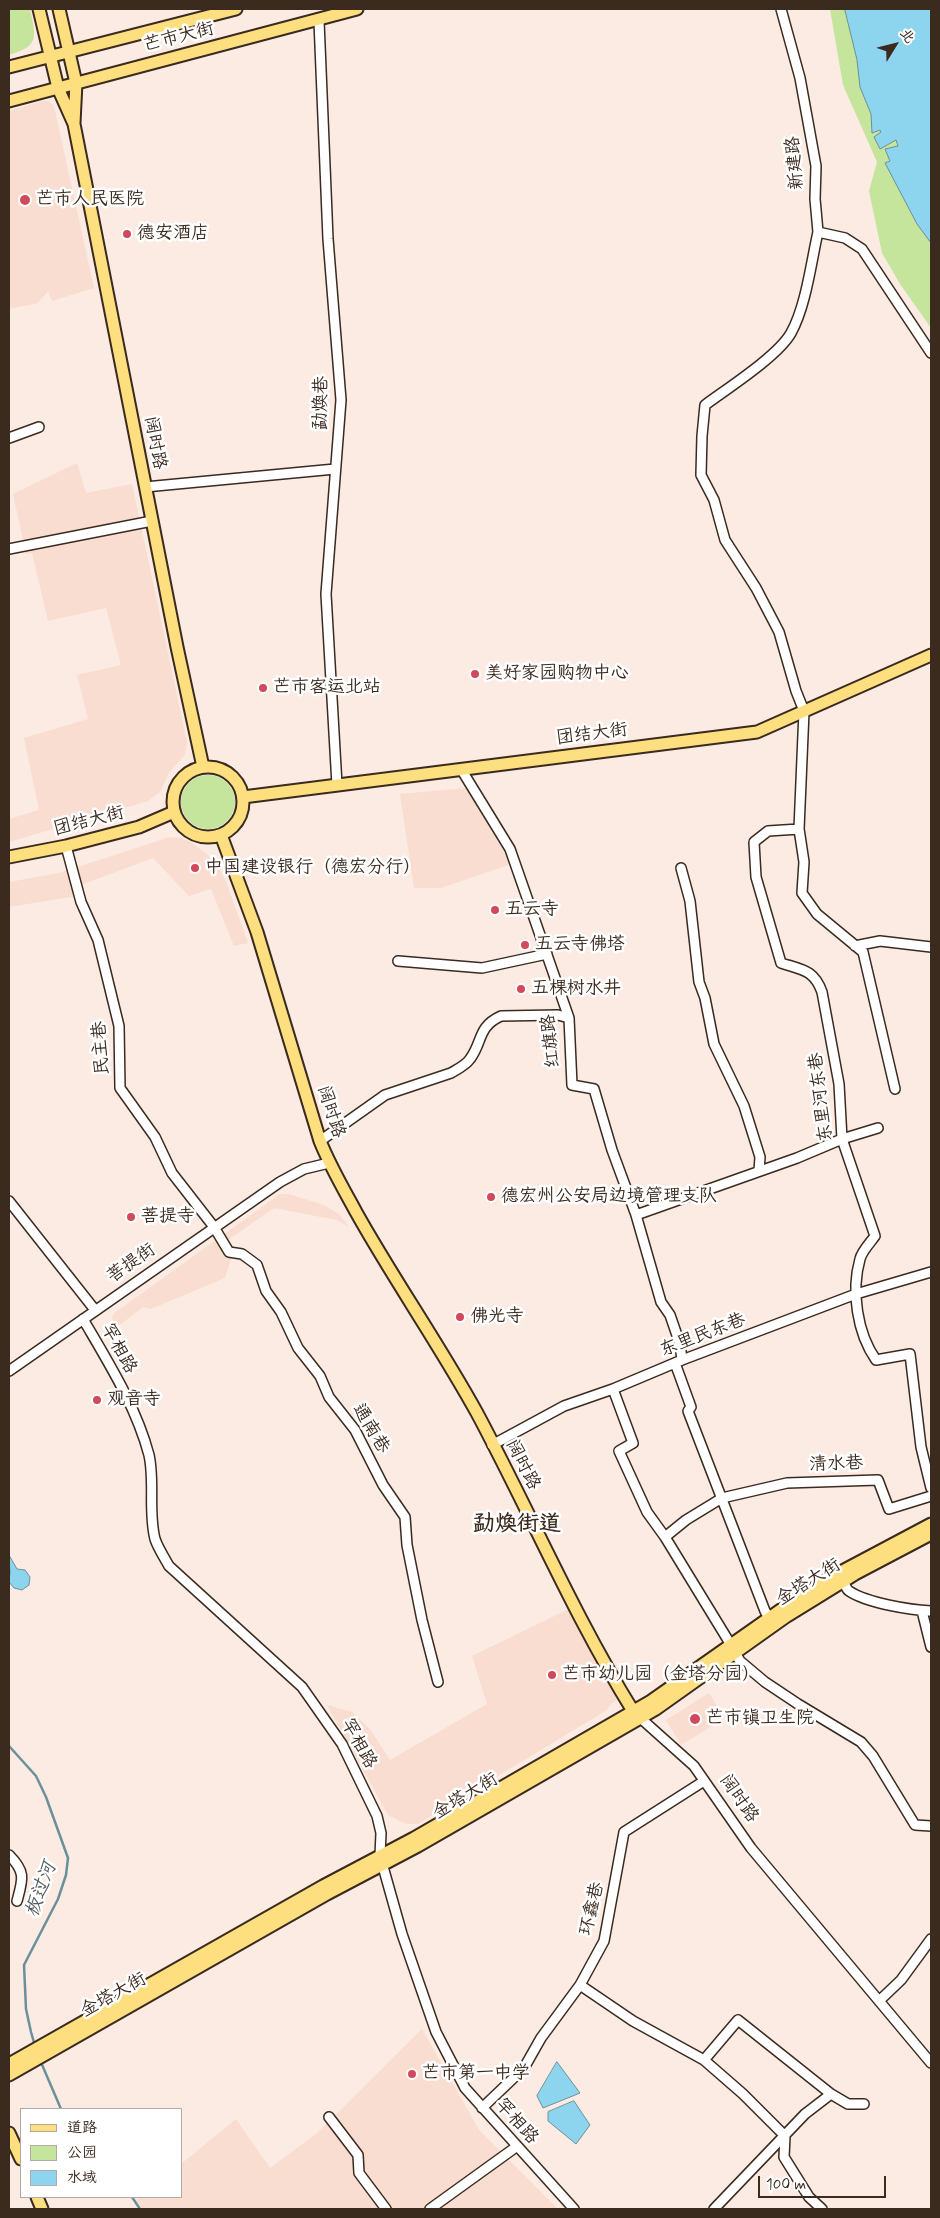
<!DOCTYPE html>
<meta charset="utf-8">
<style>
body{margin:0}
#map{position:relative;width:940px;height:2218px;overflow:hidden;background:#fbebe3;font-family:Mynerve,"LXGW WenKai TC",sans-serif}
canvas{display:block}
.frame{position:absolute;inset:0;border:10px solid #3b2a1e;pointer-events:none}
.legend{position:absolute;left:20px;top:2108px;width:162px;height:90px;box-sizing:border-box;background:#fff;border:1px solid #b1aaa5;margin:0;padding:6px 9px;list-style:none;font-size:15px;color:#3b2a1e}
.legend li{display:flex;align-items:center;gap:10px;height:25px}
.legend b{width:25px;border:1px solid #b1aaa5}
.north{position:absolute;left:870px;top:20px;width:50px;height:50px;-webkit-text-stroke:4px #fff;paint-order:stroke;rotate:54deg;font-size:14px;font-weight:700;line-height:20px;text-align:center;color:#3b2a1e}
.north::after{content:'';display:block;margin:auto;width:18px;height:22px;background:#3b2a1e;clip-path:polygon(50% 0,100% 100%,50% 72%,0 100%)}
.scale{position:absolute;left:758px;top:2176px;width:128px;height:22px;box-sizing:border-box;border:2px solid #3b2a1e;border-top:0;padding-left:6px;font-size:15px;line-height:18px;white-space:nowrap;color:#3b2a1e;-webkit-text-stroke:4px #fff;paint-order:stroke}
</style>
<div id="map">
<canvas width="940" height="2218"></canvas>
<div class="frame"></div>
<ul class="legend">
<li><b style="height:6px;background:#fedf80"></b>道路</li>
<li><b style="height:14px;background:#c5e49c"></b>公园</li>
<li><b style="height:14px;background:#8dd4ee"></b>水域</li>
</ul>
<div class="north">北</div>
<div class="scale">100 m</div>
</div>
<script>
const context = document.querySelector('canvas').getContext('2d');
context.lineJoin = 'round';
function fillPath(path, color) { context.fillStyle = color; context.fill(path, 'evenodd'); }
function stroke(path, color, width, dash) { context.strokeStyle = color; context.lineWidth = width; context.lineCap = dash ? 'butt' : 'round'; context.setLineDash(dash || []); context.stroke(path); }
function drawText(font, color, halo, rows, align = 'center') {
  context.font = font + ' Mynerve,"LXGW WenKai TC",sans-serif'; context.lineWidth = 5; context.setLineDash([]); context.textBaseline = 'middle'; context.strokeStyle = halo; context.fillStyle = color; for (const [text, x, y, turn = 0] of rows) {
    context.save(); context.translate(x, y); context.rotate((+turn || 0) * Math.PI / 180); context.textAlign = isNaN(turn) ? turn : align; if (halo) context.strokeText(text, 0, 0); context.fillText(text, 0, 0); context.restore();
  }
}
fillPath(new Path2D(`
 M43,101H49L54,106L94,288L52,301L48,291L38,303L9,309V111Z
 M77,463L86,493L132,484L187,742L185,754L169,773L160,792L148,801L9,842V819L39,810L24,738L88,719L77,675L121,665L106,608L48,621L32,553L26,554L13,494Z
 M466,788L511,864L441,888H414L400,794Z
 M170,837L181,838L191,842L207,854L217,865L225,879L248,943L234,946L211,889L189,896L153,858L75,887L77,896L9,907V882L59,873Z
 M280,1194H288L324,1205L339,1214L349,1227L337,1220L274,1208L224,1243L232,1256L225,1278L151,1309L143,1307L117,1327L112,1319L113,1314Z
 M571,1608L617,1700L610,1705L607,1710L418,1824H406L388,1815L327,1705L352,1712L370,1729L390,1760L487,1704L472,1656Z
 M709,1693L725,1718L681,1745L666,1720Z
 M422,2029L479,2130L558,2209H142L136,2200L140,2197H181V2164L236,2119L270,2168L316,2134Z`), '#f8ddd0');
fillPath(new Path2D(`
 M9,9H30C36,37 40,46 9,55Z
 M830,9H931V328L900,284L882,253L869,191L877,162L843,85Z
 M181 802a27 27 0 1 1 54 0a27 27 0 1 1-54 0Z`), '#c5e49c');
const water = new Path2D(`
 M845,9H931V243L917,224L885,163L890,161L885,149L898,146L896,140L880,149L874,137L881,132L880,130L872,133L871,114L860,87L857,60Z
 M9,1555L17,1569L25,1570L30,1577L29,1585L22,1590L14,1588L9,1582L10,1573Z
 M557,2062L580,2093L543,2108L537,2096Z
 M574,2101L590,2125L576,2144L548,2121V2112Z`);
fillPath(water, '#8dd4ee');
stroke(water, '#6c909b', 1);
stroke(new Path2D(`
 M9,1746L36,1776L46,1797L68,1858L66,1875L58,1899L24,1965L26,2009L31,2032L35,2046
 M40,2060L61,2109
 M132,2197L140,2209`), '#6c909b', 2.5);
const minor = new Path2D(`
 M781,9L800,78L816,166L815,199L818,232L845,238L862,249L931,353
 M319,21L328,239L341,400L326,594L337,785
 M818,232C811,263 806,306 791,333C778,356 728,388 705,405L702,436L701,475L714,500L725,540L756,588L779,632L796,691L804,711L799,829L804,862L802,893L817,914L863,952L895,1089
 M9,438L39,427
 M145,487L335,469
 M9,549L152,521
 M461,769L510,849L569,1018L572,1085L594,1089L612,1150L636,1215L661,1302L670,1315L680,1344L682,1360
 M799,829L768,831L754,842L756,877L781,963C803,970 814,970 822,992L839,1084L842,1139L875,1236C870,1243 862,1251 860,1259C851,1291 857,1333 876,1360L910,1354L921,1447L931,1488
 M66,846L81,902L98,940L119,1026L120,1088L155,1137L172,1173L214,1227L229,1252L242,1254L257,1265L266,1291L281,1312L298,1348L320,1376L329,1397L355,1430L383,1485L405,1517L407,1545L422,1620L438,1682
 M681,868L690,901L699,982L705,998L714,1044L744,1106L760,1157L759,1171
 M855,946L880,941L931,947
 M398,961L482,968L547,954
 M320,1141L385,1095L451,1073C458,1069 466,1065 470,1059C483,1042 477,1027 501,1016L558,1015L569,1018
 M9,1201L95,1310
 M636,1215L797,1158L842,1139L878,1128
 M83,1319C108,1362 136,1406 149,1455C155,1482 148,1512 155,1539C158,1548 164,1557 169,1566L302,1687L342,1744L377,1816L381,1833L380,1856L402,1934L436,2032L465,2088L574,2209
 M675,1363L691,1407L688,1411L765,1611L769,1618
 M9,1371L280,1182L304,1169L329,1163
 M613,1389L633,1443L619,1451L647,1512L665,1537L731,1645
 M492,1445L564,1406L613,1389L682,1360L856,1294L931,1272
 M665,1537L686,1520L722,1498L787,1483L878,1480L889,1509L931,1496
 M843,1581C845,1584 846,1589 849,1591C867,1603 910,1610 931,1611
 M922,1611L931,1647
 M735,1653L740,1661L765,1682L798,1704L861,1742L873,1756L915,1825L931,1826
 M637,1715L694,1766L751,1848L931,2063
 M9,1855C26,1872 23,1879 17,1901
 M580,1985L633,2021L704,2060L743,2094L785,2136L784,2157L809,2197L822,2209
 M879,2001L901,1980L931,1939
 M704,2060L738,2020L831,2094L848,2104H864
 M482,2108L524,2068L541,2038L580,1985L604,1941L624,1832L704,1781
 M329,2117L358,2155L359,2173L386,2209
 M430,2209L516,2147
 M714,2209L805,2114L831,2094`);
const major = new Path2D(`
 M39,9L58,88L74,124L177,647L203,767
 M59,9L76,83L74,123
 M9,67L236,9
 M9,101L357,9
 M173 802a35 35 0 1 1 70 0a35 35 0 1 1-70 0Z
 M243,797L757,732L931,655
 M221,835L257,932L320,1141C330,1166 343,1188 356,1212C394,1280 439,1344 477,1413C530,1512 574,1616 633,1711
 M9,857L66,846L139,827L174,812
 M9,2064L323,1886L414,1838L651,1701L782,1609L833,1576L931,1524
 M9,2075L327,1894L418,1846L656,1709L787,1616L855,1574L931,1534
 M9,2133L21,2159
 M37,2197L42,2209`);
stroke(minor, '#3b2a1e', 12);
stroke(major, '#3b2a1e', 15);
stroke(minor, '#fff', 9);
stroke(major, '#fedf80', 11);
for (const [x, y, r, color] of [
 [25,200,6,"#d1495b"],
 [127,234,5,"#d1495b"],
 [475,674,5,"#d1495b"],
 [263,688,5,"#d1495b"],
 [195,868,5,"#d1495b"],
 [495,910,5,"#d1495b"],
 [525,945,5,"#d1495b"],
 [521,989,5,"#d1495b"],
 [491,1197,5,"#d1495b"],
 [131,1217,5,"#d1495b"],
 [460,1317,5,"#d1495b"],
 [97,1400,5,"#d1495b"],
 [552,1675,5,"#d1495b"],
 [695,1719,6,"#d1495b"],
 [412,2074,5,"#d1495b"]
]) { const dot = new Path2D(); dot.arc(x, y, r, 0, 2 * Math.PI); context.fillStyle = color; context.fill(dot); stroke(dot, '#fff', 2); }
drawText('18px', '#3b2a1e', '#fff', [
 ["芒市大街",179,38,-14],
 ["新建路",796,163,-95],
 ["勐焕巷",322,403,-89],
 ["阔时路",154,443,79],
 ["团结大街",592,735,-7],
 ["团结大街",89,822,-14],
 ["红旗路",552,1041,-96],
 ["民主巷",102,1048,-94],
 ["东里河东巷",822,1097,-97],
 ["阔时路",330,1112,72],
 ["菩提街",132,1264,-35],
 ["东里民东巷",703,1336,-21],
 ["罕相路",118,1349,61],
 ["通南巷",370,1429,59],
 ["阔时路",522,1465,63],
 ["清水巷",836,1465,-2],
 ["金塔大街",809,1583,-32],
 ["罕相路",358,1744,61],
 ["金塔大街",466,1797,-31],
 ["阔时路",738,1799,55],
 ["环鑫巷",593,1909,-77],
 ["金塔大街",114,1996,-29],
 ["罕相路",516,2122,48]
]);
drawText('18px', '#3b2a1e', '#fff', [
 ["芒市人民医院",36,200],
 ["德安酒店",137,234],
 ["美好家园购物中心",485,674],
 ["芒市客运北站",273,688],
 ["中国建设银行（德宏分行）",205,868],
 ["五云寺",505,910],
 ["五云寺佛塔",535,945],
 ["五棵树水井",531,989],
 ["德宏州公安局边境管理支队",501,1197],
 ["菩提寺",141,1217],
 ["佛光寺",470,1317],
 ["观音寺",107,1400],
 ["芒市幼儿园（金塔分园）",562,1675],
 ["芒市镇卫生院",706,1719],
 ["芒市第一中学",422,2074]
], 'left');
drawText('italic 19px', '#545d5c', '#fff', [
 ["板过河",42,1890,-70]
]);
drawText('bold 22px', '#3b2a1e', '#fff', [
 ["勐焕街道",517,1525]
]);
</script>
